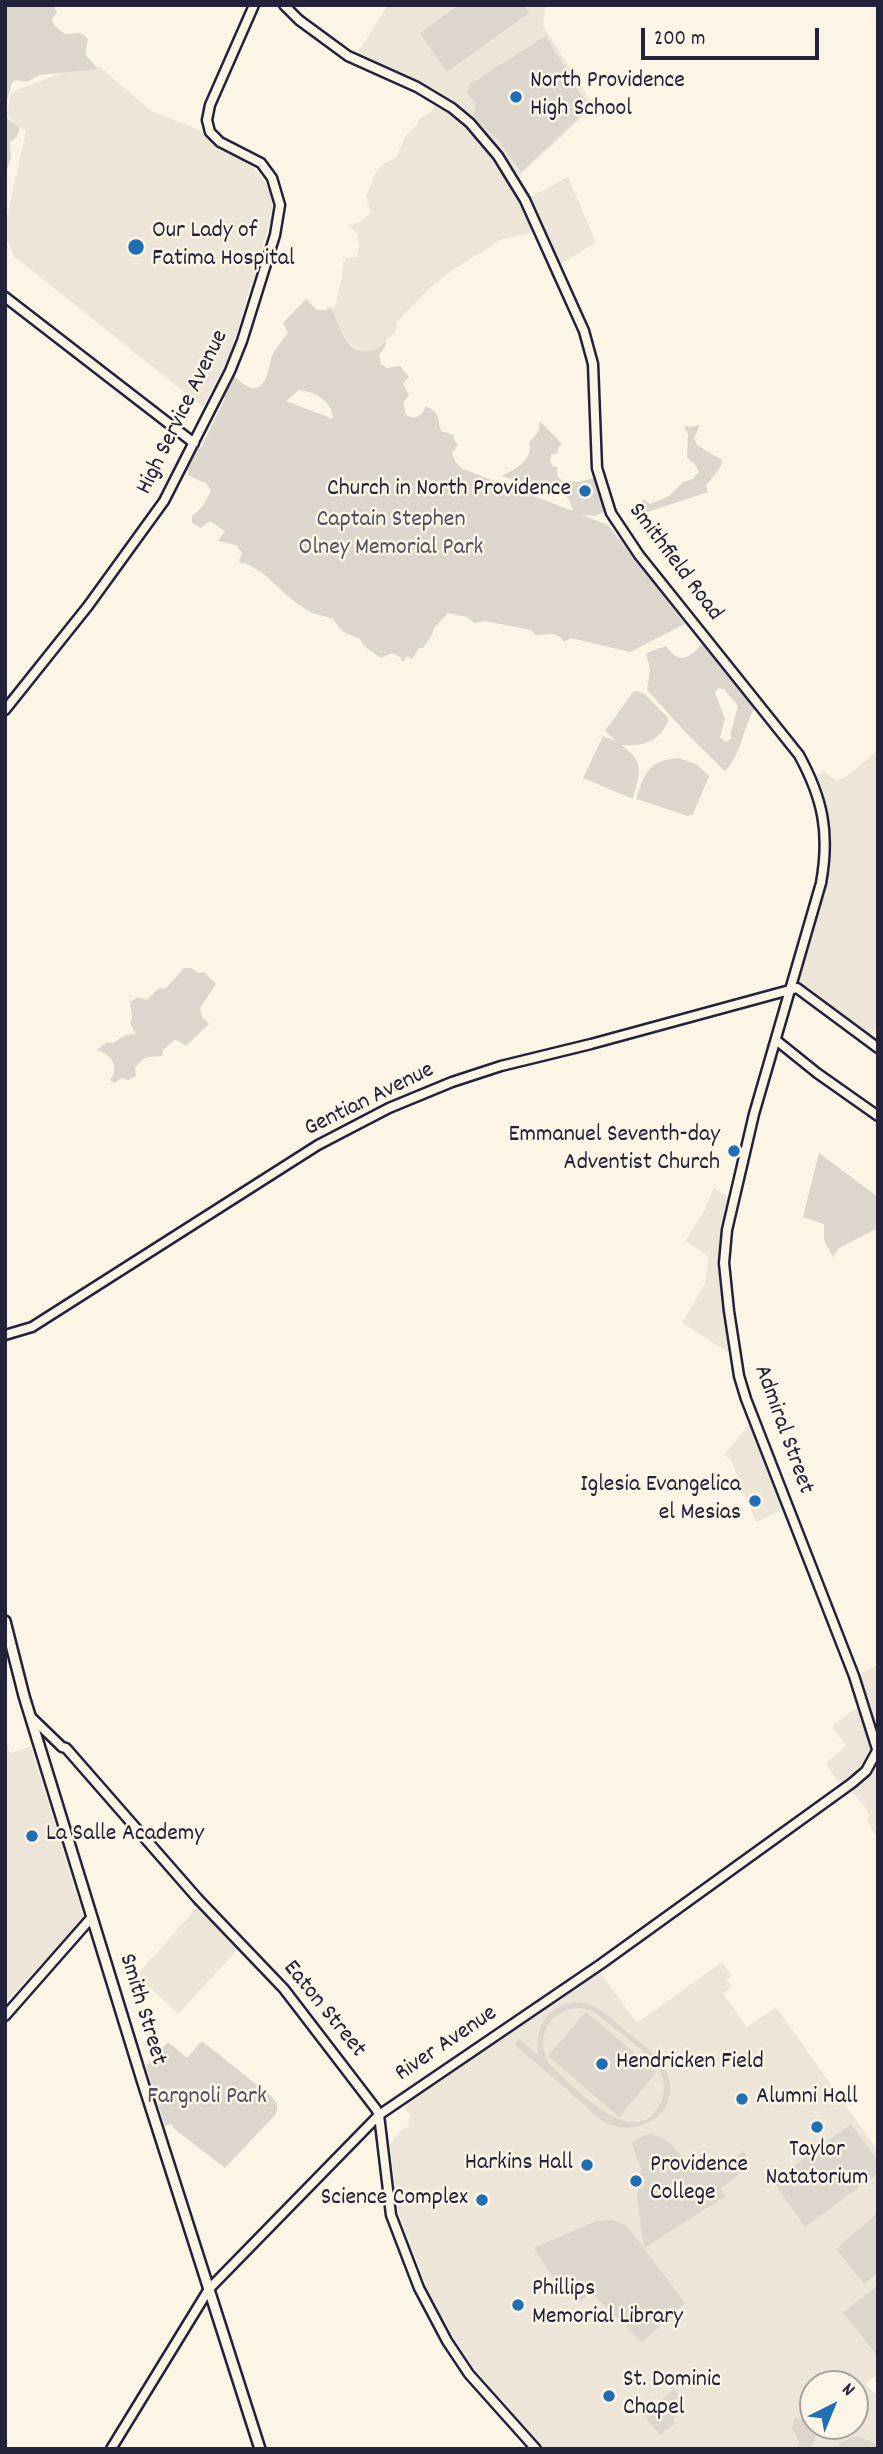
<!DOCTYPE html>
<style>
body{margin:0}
#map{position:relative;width:883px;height:2454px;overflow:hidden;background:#fcf5e5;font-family:Dekko,sans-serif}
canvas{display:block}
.frame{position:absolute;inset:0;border:7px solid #22223b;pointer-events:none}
.north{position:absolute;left:799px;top:2370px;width:70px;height:70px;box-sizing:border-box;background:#fcf5e5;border:2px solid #a5a1a1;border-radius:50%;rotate:43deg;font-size:19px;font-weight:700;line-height:28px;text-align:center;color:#22223b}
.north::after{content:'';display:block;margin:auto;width:24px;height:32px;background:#1f6fb2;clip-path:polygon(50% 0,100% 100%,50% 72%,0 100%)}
.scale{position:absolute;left:641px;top:28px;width:178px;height:32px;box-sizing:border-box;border:4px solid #22223b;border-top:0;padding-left:9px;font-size:21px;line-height:24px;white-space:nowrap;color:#22223b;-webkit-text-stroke:5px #fcf5e5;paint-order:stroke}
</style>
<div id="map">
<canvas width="883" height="2454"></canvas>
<div class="frame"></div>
<div class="north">N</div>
<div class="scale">200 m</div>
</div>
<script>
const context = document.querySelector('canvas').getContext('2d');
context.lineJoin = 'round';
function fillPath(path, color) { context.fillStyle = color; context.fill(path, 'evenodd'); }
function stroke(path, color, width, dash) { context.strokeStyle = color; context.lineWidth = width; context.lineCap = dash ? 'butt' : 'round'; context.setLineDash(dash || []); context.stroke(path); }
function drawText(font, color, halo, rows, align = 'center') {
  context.font = font + ' Dekko,sans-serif'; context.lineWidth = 5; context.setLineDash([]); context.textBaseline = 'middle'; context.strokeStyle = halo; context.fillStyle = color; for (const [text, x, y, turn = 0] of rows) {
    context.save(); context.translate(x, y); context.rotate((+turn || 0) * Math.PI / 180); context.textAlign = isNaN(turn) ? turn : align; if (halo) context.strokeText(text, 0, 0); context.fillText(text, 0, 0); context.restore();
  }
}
fillPath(new Path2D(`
 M388,5H545L543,26L594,106L519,176L476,121L460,108L432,88L357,54Z
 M100,67L151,111L201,131L219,150L248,163L261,176L276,201L231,352L203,407L15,257L5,236V225L26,132L7,116L11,92L64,72Z
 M438,101L477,133L525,200L568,177L596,243L557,266L537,232L503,239L451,271L430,288L397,322L395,333L373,351L363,352L347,342L330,307L335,306L342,278L343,263L346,258L357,257L359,246L357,234L348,224L359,223L371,213L366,197L376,172L384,163L396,158L406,135L416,126L420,118L431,112Z
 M878,750V1025L868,1039L792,984L820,876L822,828L811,777L825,772L836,781L847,776Z
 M714,1188L733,1200L723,1258L737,1355L730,1353L682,1323L705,1284L708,1261L706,1254L685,1241L703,1213Z
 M752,1421L788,1507L756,1522L731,1460L724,1455Z
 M878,1665V1840L867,1820L869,1815L863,1804L848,1788L843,1789L826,1764L846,1746L832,1726L861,1705L852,1678Z
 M5,1739L10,1753L31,1747L84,1919L5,2003Z
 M199,1905L239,1948L178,2014L137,1975Z
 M722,1962L732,1976L727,1980L732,1987L723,1994L747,2027L776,2007L878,2151V2374L866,2384L878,2397V2449H545L472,2366L453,2337L428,2290L398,2211L390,2145L395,2137L404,2128L407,2129L411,2115L405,2111L407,2104L600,1972L637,2023ZM813,2384H855V2426H813Z`), '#ece5d8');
fillPath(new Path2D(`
 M5,5H53L57,12L52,19L54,25L65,34L81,33L88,39L85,54L98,69L40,75C29,79 31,84 16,80L12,83L5,107Z
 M459,5H524L529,13L447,72L420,33Z
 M546,36L589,108L521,172L500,142L473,117L476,103L467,94L470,84Z
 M5,117L20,127L17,137L10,142L11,158L5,175Z
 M306,299L317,310H326L330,307C340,321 343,354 367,351C375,351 381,346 386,340L385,347L379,355L381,364L387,368L400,366L409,377L403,384L409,395L403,403L406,415C415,420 423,417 425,406C441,413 437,418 441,431L454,435V440L458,445L452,453L456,463L463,469L573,511L569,499L565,496L502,476C516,468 533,461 529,443L538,432L540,421L562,444L558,448L557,453L551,455L550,461L553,466L557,467L558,477L562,481L579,482L597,477L608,510L594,516L582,515L608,525L685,624L630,652L571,638L564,642C557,630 546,635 535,635L531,630L485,621L474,623L467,617L448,613L434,628L432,635L423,648H419L412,659L407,656L403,662L400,657L392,653L381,658L364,646L360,639C342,631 345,635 333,619C327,616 322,616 316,614C310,613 293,601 288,596C274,584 263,570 244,563L242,564L239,561L242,553L236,545L218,541L225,531L210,521L201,528L192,523V516L203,506L211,491L207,484L188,475L189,471L182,468L193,444L201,448L225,398L215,400L229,374C236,377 246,388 253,388C268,389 268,365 272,356C276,348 282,340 288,333L283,323ZM299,390C315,392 332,400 333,419L286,401Z
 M700,425L694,438L697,445L722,460L721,466L706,486L708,492L638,515L643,499L650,504L669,496L683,482L693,479L699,472L695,464L687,458L688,434L684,426L690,427Z
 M707,640L759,702C742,724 744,751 725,771L690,737L647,690L650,670L646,653L666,646C682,669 692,654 707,640ZM719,688L724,689L738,706L730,735L732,738L726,742L720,737L725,719L715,693Z
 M637,691L645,694L669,719C660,741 644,747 621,745C645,762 640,772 633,799L583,778L603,736L616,741L605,731L633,692Z
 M679,758L696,764L709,776L693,814L688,816L636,799C645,772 649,760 679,758Z
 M184,968H191L199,973L204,972L216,984L200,1008L202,1017L209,1024L186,1046L179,1041L174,1040L163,1050L162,1056C146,1058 148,1053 135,1068L136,1076L128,1080L121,1078L115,1083L110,1080C120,1068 112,1054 97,1050L107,1042L113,1043L126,1035L136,1034L130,1023L132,1018L130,1002L138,997L147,1000L159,988L164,989L167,987Z
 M819,1153L878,1197V1228L839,1248L833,1257L824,1240V1224L803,1217Z
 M580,2002C599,2005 611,2018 625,2030C638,2042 659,2054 666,2071C685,2112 638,2140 604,2122C596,2117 587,2107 580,2101C558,2082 536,2063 515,2045L519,2039L538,2055C534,2026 549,2003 580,2002ZM578,2008L590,2010L599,2016C615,2029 649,2053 659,2070C666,2081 666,2095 659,2106C632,2152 578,2089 554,2069C532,2046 545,2010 578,2008Z
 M586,2012L657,2072L619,2117L548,2056Z
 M202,2041L271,2096C277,2102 279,2106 276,2114L225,2168L173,2128L172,2124L165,2126L146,2066L168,2042L187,2058Z
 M851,2124L878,2161V2173L805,2227L773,2181Z
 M650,2134C670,2138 677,2150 688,2166L704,2168L706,2170L712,2167L717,2173L739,2157L738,2155L743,2151L747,2156V2168L720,2189L726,2196L644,2248L637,2196L641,2169L632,2143L644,2135Z
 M878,2213V2272L864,2284L836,2249Z
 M613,2220L627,2226L685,2303L642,2342L592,2293L580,2302L553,2278L534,2248L596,2221Z
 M878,2285V2356L843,2313Z
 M674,2389L686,2407L673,2419L675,2423L660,2435L643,2414Z
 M813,2413V2426H816L818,2430L811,2449H794L800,2443L792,2428L795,2417L800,2419Z
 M853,2437L864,2438L878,2445V2449H836L840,2443Z`), '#dcd6cc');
const secondary = new Path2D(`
 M284,5L299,20L348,56L417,87L452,108L470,123L498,156L525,200L584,331L593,364L597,468L611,513L639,555L799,755C823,799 830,833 821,883L754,1114L727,1230L724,1263L729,1311L739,1376L746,1399L854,1676L878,1752
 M5,297L194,443
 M5,710L88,606L164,501L230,371L242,341L275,235L280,205L272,178L261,163L220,142L210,132L207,120L210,105L254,5
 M776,1040L817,1073L878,1116
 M5,1335L32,1327L318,1145L389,1108L452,1082L501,1066L591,1044L797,988L878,1048
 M31,1717L62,1747L66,1748L198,1899L284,1989L376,2109L379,2115L391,2215L419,2288L447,2341L469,2374L536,2449
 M5,2016L92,1917
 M111,2449L209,2289L379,2115L601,1964L852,1783L866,1771L878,1749`);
const primary = new Path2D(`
 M5,1621L24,1696L142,2080L260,2449`);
stroke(secondary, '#22223b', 13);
stroke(primary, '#22223b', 14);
stroke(secondary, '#fcf5e5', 8);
stroke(primary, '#fcf5e5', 9);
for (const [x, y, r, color] of [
 [516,97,7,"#1f6fb2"],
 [136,247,9,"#1f6fb2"],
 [585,491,7,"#1f6fb2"],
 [734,1151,7,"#1f6fb2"],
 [755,1501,7,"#1f6fb2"],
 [32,1836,7,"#1f6fb2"],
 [602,2064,7,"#1f6fb2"],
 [742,2099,7,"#1f6fb2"],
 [817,2127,7,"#1f6fb2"],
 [587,2165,7,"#1f6fb2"],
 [636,2181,7,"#1f6fb2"],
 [482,2200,7,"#1f6fb2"],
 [518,2305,7,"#1f6fb2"],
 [609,2396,7,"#1f6fb2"]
]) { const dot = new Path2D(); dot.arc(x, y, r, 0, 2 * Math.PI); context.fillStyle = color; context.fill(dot); stroke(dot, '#fcf5e5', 2.5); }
drawText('24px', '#22223b', '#fcf5e5', [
 ["North Providence",530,83],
 ["High School",530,111],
 ["Our Lady of",152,233],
 ["Fatima Hospital",152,261],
 ["Church in North Providence",571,491,"right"],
 ["Emmanuel Seventh-day",720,1137,"right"],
 ["Adventist Church",720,1165,"right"],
 ["Iglesia Evangelica",741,1487,"right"],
 ["el Mesias",741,1515,"right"],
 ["La Salle Academy",46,1836],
 ["Hendricken Field",616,2064],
 ["Alumni Hall",756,2099],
 ["Taylor",817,2152,"center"],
 ["Natatorium",817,2180,"center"],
 ["Harkins Hall",573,2165,"right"],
 ["Providence",650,2167],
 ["College",650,2195],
 ["Science Complex",468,2200,"right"],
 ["Phillips",532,2291],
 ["Memorial Library",532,2319],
 ["St. Dominic",623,2382],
 ["Chapel",623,2410]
], 'left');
drawText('24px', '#22223b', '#fcf5e5', [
 ["High Service Avenue",184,413,-64],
 ["Smithfield Road",674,563,53],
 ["Gentian Avenue",370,1101,-26],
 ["Admiral Street",782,1430,70],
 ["Smith Street",141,2010,73],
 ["Eaton Street",323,2010,51],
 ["River Avenue",447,2045,-34]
]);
drawText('24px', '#504f5f', '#fcf5e5', [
 ["Captain Stephen",391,522],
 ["Olney Memorial Park",391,550],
 ["Fargnoli Park",207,2099]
]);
</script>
